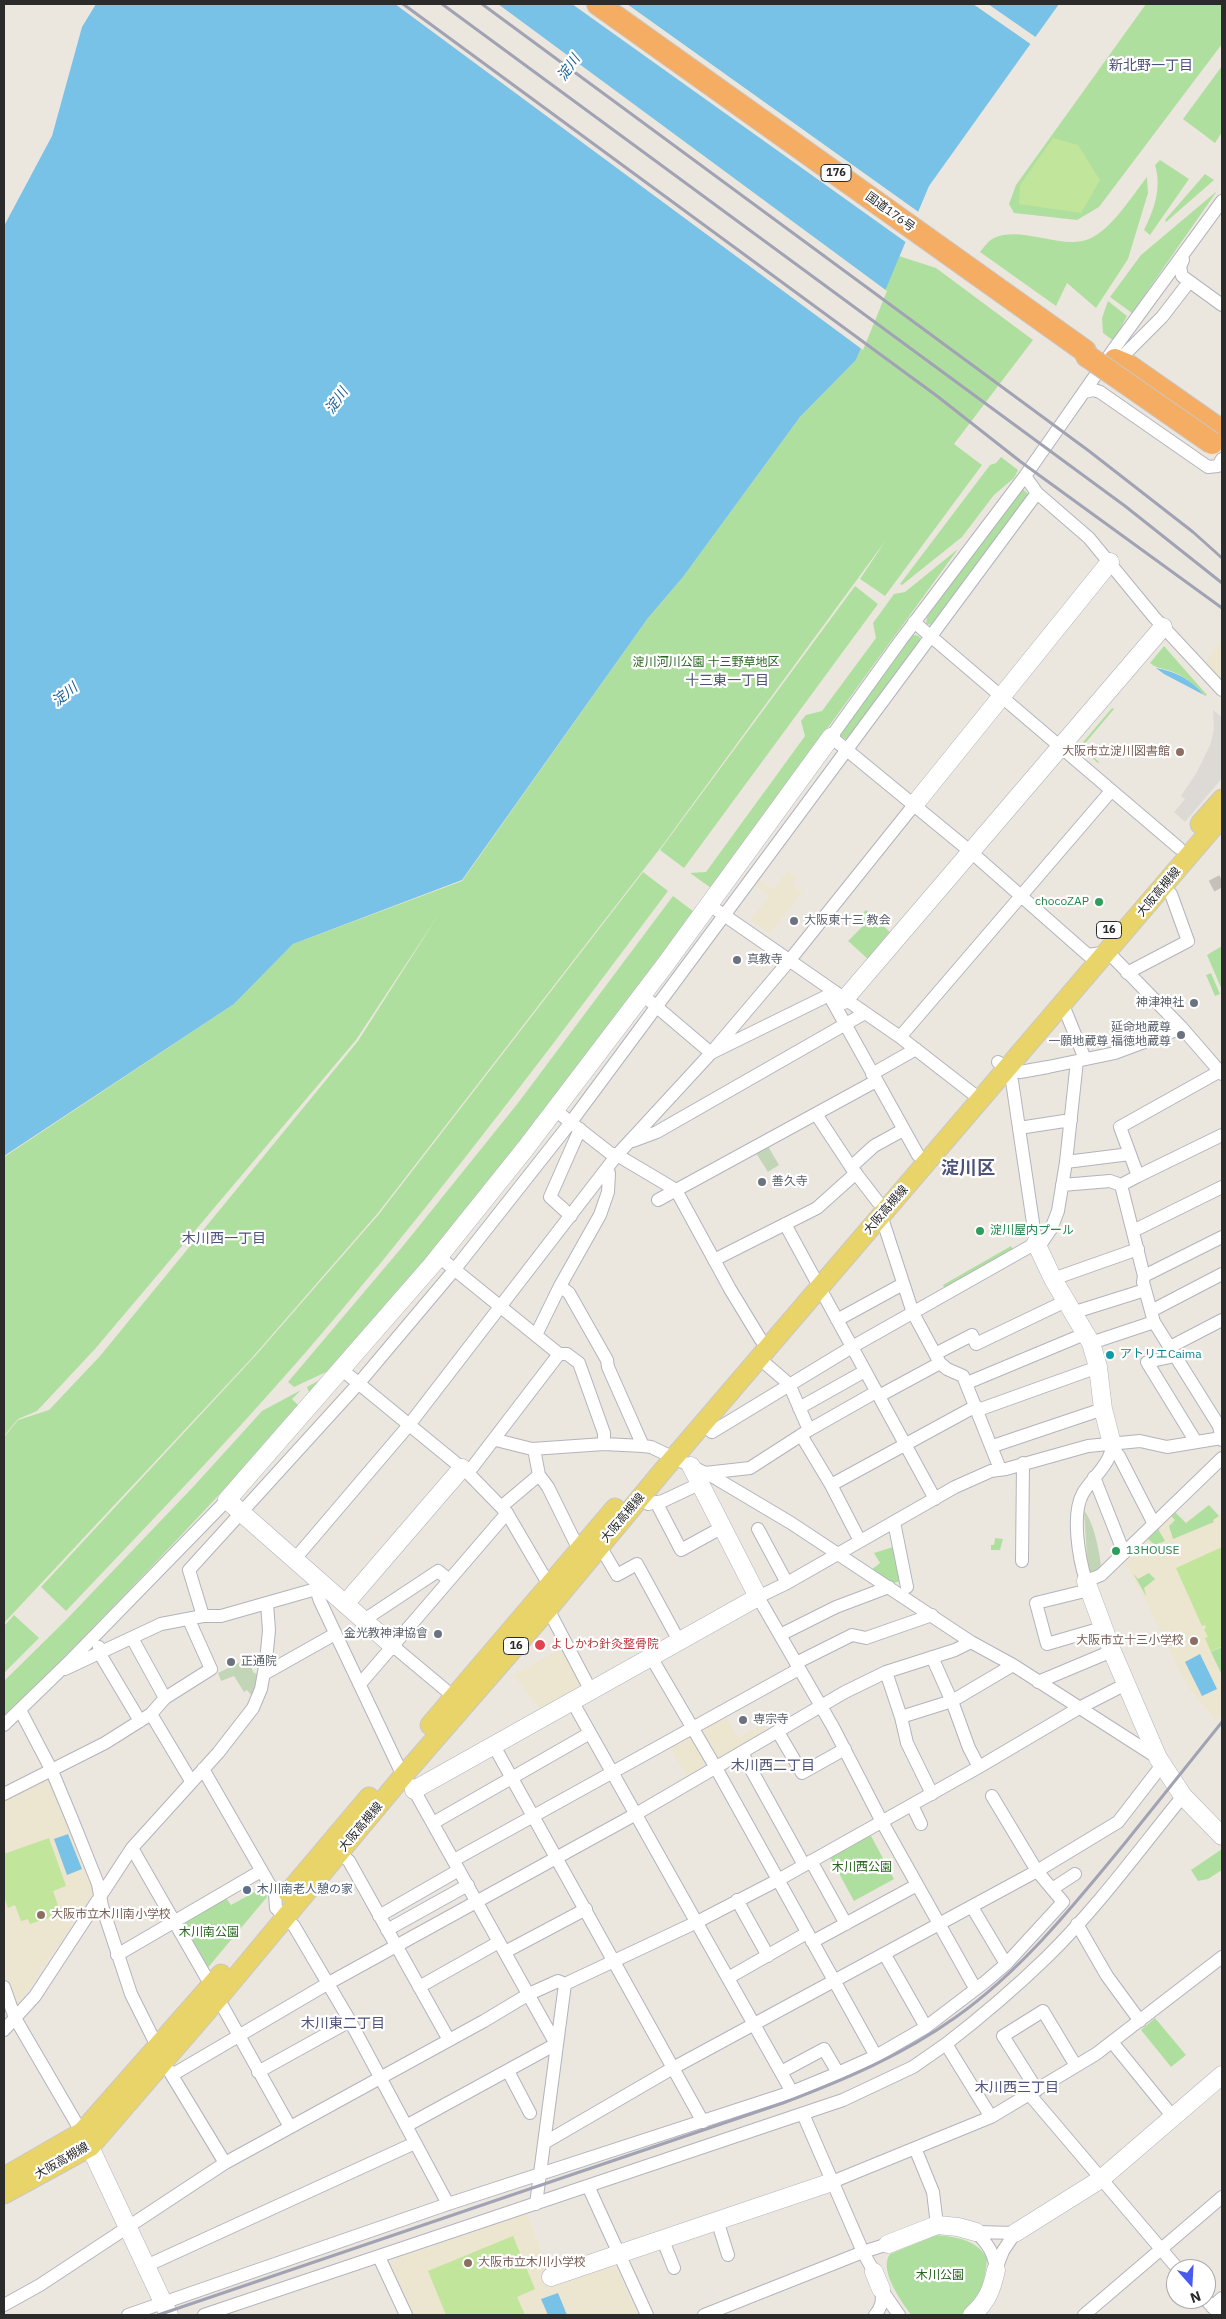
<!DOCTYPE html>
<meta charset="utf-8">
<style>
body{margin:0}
#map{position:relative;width:1226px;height:2319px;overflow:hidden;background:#ece7de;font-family:"IBM Plex Sans",sans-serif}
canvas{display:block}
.frame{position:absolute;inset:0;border:5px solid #2b2b2b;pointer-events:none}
.north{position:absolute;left:1166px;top:2259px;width:50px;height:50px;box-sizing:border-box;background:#fff;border:1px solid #aaa;border-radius:50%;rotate:161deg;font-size:14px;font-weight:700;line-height:20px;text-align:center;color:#2b2b2b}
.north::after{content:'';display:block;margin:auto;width:18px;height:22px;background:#495bee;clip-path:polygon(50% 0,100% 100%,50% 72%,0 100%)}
</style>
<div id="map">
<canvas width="1226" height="2319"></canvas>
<div class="frame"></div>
<div class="north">N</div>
</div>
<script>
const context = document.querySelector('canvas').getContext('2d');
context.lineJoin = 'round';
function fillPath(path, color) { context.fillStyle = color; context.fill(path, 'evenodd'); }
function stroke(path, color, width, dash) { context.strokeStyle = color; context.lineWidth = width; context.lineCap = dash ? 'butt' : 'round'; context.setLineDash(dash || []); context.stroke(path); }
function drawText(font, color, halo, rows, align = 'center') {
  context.font = font + ' "IBM Plex Sans","Noto Sans JP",sans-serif'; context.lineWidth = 4.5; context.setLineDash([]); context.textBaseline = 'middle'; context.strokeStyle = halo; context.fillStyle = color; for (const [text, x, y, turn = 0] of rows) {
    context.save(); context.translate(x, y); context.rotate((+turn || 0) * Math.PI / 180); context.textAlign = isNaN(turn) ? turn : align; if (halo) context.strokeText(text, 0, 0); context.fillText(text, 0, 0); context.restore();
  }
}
fillPath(new Path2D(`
 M1222,640V682L1205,663Z
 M788,871L797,878L792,884L802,893L769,934L751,920L769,896L753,883L757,878L773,890Z
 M1209,1504L1219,1515L1222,1513V1712L1216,1720L1187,1686L1144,1597L1125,1563L1136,1552L1134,1550L1174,1511L1186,1522Z
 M563,1648L583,1687L541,1710L513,1675Z
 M725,1715L738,1738L762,1725L767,1733L721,1760L717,1758L700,1729Z
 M689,1734L707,1764L687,1776L669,1746Z
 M50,1773L97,1888L17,2007L4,1968V1797Z
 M527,2213L553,2286L611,2266L617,2269L638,2315H412L389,2266L393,2260Z`), '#ece5cf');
fillPath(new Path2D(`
 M1146,4H1222V44L1099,207L1077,220L1014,213L1009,204L1016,185Z
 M1222,66V132L1215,143L1183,119Z
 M1160,160L1189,179L1150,235L1144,230C1154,210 1162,188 1155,165Z
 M1205,174L1214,180L1166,222L1165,220Z
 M1147,177L1148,193L1128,259L1096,308L1067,283L1056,306L980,252C984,247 989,240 994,238C1021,225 1062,250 1089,239C1111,230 1132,196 1147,177Z
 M1217,191L1132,313L1110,297L1141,255Z
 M899,256L936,268L1033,340L954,444L982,465L885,596L860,579L886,540L665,842L378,1213L251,1359L4,1623V1437L18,1420L49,1410L100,1356L358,1041L439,914L356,1040L95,1349L37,1411L18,1419L4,1436V1157L234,1004L293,944L462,881L648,618L683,577L800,417L856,360Z
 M1108,301L1127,316L1114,341L1103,333L1102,318Z
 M1001,457L1018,470L1014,478L994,495L962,537L902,585L900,584L990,465L996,463Z
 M1022,488L1030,496L932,625L926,624L927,617Z
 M958,549L711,888L690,873L706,872L805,736L801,721L806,715L822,711L876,638L873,623L894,594L905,592Z
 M855,586L878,604L684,868L660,850Z
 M915,635L919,636L921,640L848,740L841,737V733L911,636Z
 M1164,646L1207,695L1205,696C1196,686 1186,677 1173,672C1164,668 1157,669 1150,663Z
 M1112,708L1114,709L1082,747L1099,762L1098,763L1079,747Z
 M643,872L668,891C561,1034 455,1175 340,1312C253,1416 159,1513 66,1611L41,1587L256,1355L379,1214Z
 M673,896L693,911L544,1115L337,1367L294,1387L288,1382L403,1246L518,1103Z
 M866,910L893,935L869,960L848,941L864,925L858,918Z
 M1222,946V990L1207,955Z
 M1211,973L1220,994L1215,996L1206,975Z
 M1011,1246L1013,1250L945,1289L943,1285Z
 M323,1378L326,1379C221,1494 114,1608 4,1718V1681L65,1621L193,1487L262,1411L301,1390L292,1399L298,1405L309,1392L307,1387Z
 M1209,1505L1219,1516L1213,1520L1214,1522L1173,1539L1169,1526L1175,1520L1170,1515L1174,1511L1186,1523Z
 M1158,1529L1165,1541L1155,1545L1148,1539Z
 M995,1538L1003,1539L1000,1550H991V1545H994Z
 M896,1546L903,1581L892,1583L871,1570L880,1563L874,1553Z
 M1133,1573L1138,1579L1149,1573L1155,1579L1144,1588L1146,1596Z
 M14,1615L39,1638L4,1673V1626Z
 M1222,1647V1675L1211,1652Z
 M870,1834L894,1879L854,1901L830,1857Z
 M1222,1849V1870L1208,1879L1198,1881L1191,1870Z
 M262,1888L267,1897L205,1971L179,1925L226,1898L231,1905Z
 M1155,2018L1186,2055L1171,2067L1141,2030Z
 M936,2235C956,2237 976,2239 987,2258C986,2276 980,2309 959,2315C950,2318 922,2315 911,2315C902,2302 878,2270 890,2254Z`), '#afdf9f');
fillPath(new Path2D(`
 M768,1146L779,1165L768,1172L756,1153Z
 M1084,1511C1093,1519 1101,1556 1101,1569L1092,1572L1088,1571Z
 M247,1659L254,1673L259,1674L252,1696L247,1690L244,1692L234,1676L221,1681L218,1673Z`), '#c3d5b7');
fillPath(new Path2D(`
 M1053,138L1078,145L1100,180L1081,213L1019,204L1020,185Z
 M1222,1547V1646L1211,1652L1205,1638L1208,1637L1204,1629L1206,1628L1205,1625L1202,1626L1176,1568Z
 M49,1838L66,1886L53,1891L61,1914L30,1924L28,1919L21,1921L15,1905L8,1908L4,1896V1854Z
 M513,2236L535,2289L517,2297L525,2315H446L428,2271Z`), '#c0e59b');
fillPath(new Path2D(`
 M1213,710L1222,717V778L1185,822L1174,812L1185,799L1181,796L1197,772L1210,745L1214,730Z`), '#dddad5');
fillPath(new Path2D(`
 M96,4H1059L929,186L856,360L800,417L683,577L648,618L462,880L293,944L234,1004L4,1156V226L52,136L82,27Z
 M1156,668C1175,671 1192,680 1204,695L1164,674Z
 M1200,1654L1217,1689L1202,1696L1185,1662Z
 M68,1834L82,1869L67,1875L54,1839Z
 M558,2293L567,2315H548L541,2299Z`), '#78c1e7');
fillPath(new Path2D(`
 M395,4H498L887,291L863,350Z
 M572,4H627L920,213L907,243Z
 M973,4H988L1037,38L1032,45Z`), '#ece7de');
stroke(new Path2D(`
 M1214,878L1222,893`), '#c5c1ba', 12, [12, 6]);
const street = new Path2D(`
 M1222,201L1116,346L1025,476L901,640L831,737L971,852L1088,955L1108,952L1182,1028L1222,1074
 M1183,260L1180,267L1182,276L1222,305
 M1129,366L1124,355L1162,317L1189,282
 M1084,392L1094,390L1100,392L1208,467L1218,466L1222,459
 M1025,476L1037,493L1089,538L1154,617L1222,690
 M914,622L1179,848
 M708,904L900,1037L981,1100
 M1127,973L1188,941L1171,894L1163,887
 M831,991L829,995L918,1155
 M651,1002L711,1053L829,995
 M1063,1005L1085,1059
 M900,1037L1111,791
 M1007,1070L1020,1072L1048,1067L1115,1053L1182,1028
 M1222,1070L1120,1127L1138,1176L1121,1185L1144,1276L1143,1282L1154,1322L1219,1426L1222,1440
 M872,1074L916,1049
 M555,1110L610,1153L617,1155L676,1190L730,1289L761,1340
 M816,1114L851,1167L878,1202
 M1019,1128L1071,1120
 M633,1141L657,1132L865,1013
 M1066,1162L1130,1154
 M851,1167L874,1146L903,1130
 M1138,1176L1222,1135
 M1062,1185L1110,1181L1121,1185
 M658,1200L876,1081
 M881,1215L913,1313L940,1363L947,1369L963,1376L1000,1469
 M571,1216L550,1197L580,1129
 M785,1224L935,1499
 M1133,1231L1222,1187
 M1038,1248L1051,1229L1058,1211L1066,1162L1077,1061
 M439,1257L559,1354L468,1473
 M714,1260L817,1208L856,1173
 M1144,1276L1222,1237
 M1053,1279L1138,1249
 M560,1286L569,1293L607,1360L608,1367L643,1446
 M1151,1311L1222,1274
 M1075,1312L1145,1290
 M837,1320L903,1284
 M536,1335L560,1286L600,1215L608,1192L609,1173L606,1171
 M1091,1343L1154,1322
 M1170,1347L1222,1320
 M559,1354H567L579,1363L604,1433V1444
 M935,1354L972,1335L976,1344L1068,1300
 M1175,1356L1147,1362L1196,1442
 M760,1359L789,1384L809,1430
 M341,1369L468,1473L507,1513L549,1585L548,1609L591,1691
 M967,1383L1087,1333
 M879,1396L940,1363
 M799,1408L865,1371
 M978,1410L1098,1367
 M703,1425L712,1432L852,1347L1036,1243L1012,1081L1007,1070L998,1062
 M801,1435L831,1485L860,1541
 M496,1440L532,1449L604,1444L643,1446L651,1447L691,1466L717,1479L791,1523L971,1642L1013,1665L1158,1758
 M1112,1444C1112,1463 1092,1478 1083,1493C1071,1514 1079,1559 1086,1581L1101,1575L1222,1458
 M993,1446L1103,1409
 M1112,1447L1119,1456L1154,1524
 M534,1449L539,1475L548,1487L579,1550
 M705,1473L750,1468L809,1430L876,1392
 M1094,1477L1124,1553
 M831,1485L976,1406
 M656,1502L681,1550L721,1528
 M648,1504L663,1501L699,1484
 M501,1507L539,1475
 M894,1522L907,1587
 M758,1529L787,1583
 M600,1546L617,1575L637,1564L679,1641
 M294,1560L409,1425L617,1155L711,1053L789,961L914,805
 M1022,1561L1023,1463
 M316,1589L320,1601L403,1776L414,1790L556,2044
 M1089,1590L1036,1603L1047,1644L1102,1628
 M203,1616L189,1570L359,1383L455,1269L571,1122L1037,493
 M364,1620L438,1571L449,1580
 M780,1635L836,1607L889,1587
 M132,1638L165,1698
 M393,1646L454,1697
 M99,1647L100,1654L140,1721
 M651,1657L716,1768L876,2056
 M932,1657L953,1704L969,1748L979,1767
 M796,1663L852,1635L866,1638L932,1615
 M65,1669L161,1624L203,1616H221L316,1589L318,1582
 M886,1672L901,1717L907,1743L932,1794
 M264,1674L335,1634
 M1038,1682L1112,1651
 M360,1684L507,1513
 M572,1701L792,2092
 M20,1710L52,1771L72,1819L98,1884L102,1906L131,1994L158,2048
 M151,1714L165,1698L211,1669L189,1620
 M901,1717L952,1701L1013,1665
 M4,1725L72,1659L227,1500
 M778,1732L802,1773L845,1749
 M494,1746L703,2122
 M742,1753L804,1865
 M203,1769L275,1894L276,1908L294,1926L350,2021L448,2204
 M4,1794L105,1743L151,1714L191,1781
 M912,1805L921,1824
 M433,1823L590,1733
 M132,1848L206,1977L214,1983
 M340,1853L349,1861L449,2040
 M454,1860L799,1669
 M811,1861L846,1924
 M1052,1889L1075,1874
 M737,1900L768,1956
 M972,1907L1006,1964
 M379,1916L459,1870
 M1077,1924L1107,1976L1140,2021
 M387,1930L468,1885
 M812,1942L917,1885
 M505,1952L586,1909
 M117,1955L261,1871
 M885,1955L926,2027
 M728,1978L807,1933
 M4,1987L15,2018L85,2138
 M419,1987L499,1942
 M975,1988L882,1822L833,1727L758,1597L787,1583L955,1487L991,1471L1006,1469L1088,1446L1140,1441L1167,1447L1221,1438
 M215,2002L223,2007L290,2127
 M4,2030L35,1996L132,1848L218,1753L253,1708L261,1689L266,1661L269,1630L267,1604
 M1112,2042L1173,2117
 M946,2044C981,2017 1015,1988 1047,1957C1097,1908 1139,1850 1183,1796
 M168,2069L225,2163
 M508,2071L530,2113
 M258,2072L350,2021
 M781,2072L824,2049L838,2073
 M172,2075L327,1984L636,1814L845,1692L886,1672L955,1650L971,1642
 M1037,2090L1003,2036L1043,2011L1076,2066
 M1030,2095L1178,2269
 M803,2114L863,2252L874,2272
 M406,2126L556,2044
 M544,2143L673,2068L1037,1871L1118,1822L1162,1765
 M915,2148L933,2192L937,2225
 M832,2182L991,2117L1096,2054L1222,1957
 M588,2186L647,2315
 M536,2204L565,1984
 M717,2220L728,2255
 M976,2232C988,2244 994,2253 996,2270
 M976,2232L1015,2233
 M662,2238L674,2268
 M379,2257L406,2315
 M146,2266L415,2143
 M996,2269L1003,2251L1015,2233
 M881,2289L899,2315
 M1205,2299L1220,2315
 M4,2305L40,2285L225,2163L484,2021L529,1994L558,1981L565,1984L697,1922L778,1880L979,1767L1079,1708L1126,1684
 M1212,2307L1222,2298
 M128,2315L448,2204L792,2092L838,2073L876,2056L926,2027L985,1982L1006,1964L1063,1902L1037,1871L992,1796
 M204,2315L843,2100L913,2067L946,2044L991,2117
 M704,2315L863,2252L888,2244
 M875,2315C882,2307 883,2300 881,2289
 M1084,2315L1222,2197`);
const secondary = new Path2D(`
 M914,805L1110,562
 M844,1000L1163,627
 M1036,1243L1053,1279L1091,1343L1098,1367L1103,1409L1112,1444
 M1086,1581L1112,1651L1158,1758L1183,1796L1222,1836
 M345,1604L462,1468
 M393,1646L227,1500L432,1265L525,1149L665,965L831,737
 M414,1790L758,1597L691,1466
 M90,2147L169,2315
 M1015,2233L1101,2179L1222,2075
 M888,2244L937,2225L958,2227L976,2232
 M874,2272L881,2289
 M551,2277L832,2182
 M972,2315C987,2302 992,2289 996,2270`);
const primary = new Path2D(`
 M1200,824L1222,799
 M430,1725L615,1508
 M288,1893L369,1797
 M4,2177L82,2132L221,1974
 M4,2194L90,2147L215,2002L403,1776L548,1609L665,1468L1222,817`);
const highway = new Path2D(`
 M598,4L1085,351L1087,356
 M1115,360L1129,366L1222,431`);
stroke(street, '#b2b3be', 14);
stroke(secondary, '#b2b3be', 19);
stroke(primary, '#c8c8c8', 21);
stroke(highway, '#c8c8c8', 24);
stroke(street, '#fff', 12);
stroke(secondary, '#fff', 18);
stroke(primary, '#e8d468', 19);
stroke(highway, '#f4ad62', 22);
stroke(new Path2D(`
 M403,4L937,396L1021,462L1222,608
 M442,4L1125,506L1222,583
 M482,4L1089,451L1193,532L1222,558
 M158,2315L783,2103C844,2080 903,2055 956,2017C1022,1970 1074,1905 1125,1843C1157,1803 1190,1762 1222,1722`), '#a1a3b4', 3);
const highwayBridge = new Path2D(`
 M1087,356L1212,443`);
stroke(highwayBridge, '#c8c8c8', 24, []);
stroke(highwayBridge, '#f4ad62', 22);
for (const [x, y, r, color] of [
 [1180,752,5,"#8d6e63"],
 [1099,902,5,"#2e9e5b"],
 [794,921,5,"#6b7280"],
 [737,960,5,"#6b7280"],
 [1194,1003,5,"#6b7280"],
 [1181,1035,5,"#6b7280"],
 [762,1182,5,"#6b7280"],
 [980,1231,5,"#2e9e5b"],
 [1110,1355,5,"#0f9aa8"],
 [1116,1551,5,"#2e9e5b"],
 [438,1634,5,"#6b7280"],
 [1194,1641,5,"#8d6e63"],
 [540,1645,6,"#e0444e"],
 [231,1662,5,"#6b7280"],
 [743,1720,5,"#6b7280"],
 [247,1890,5,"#5c6f8a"],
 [41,1915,5,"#8d6e63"],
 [468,2263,5,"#8d6e63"]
]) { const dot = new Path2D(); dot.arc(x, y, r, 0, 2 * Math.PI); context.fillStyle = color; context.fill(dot); stroke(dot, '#fff', 2); }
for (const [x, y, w] of [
 [836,173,30],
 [1109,930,25],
 [516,1646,25]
]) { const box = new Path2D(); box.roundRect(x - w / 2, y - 8.5, w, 17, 4); context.fillStyle = '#fff'; context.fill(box); stroke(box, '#2b2b2b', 1); }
drawText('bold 11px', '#2b2b2b', null, [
 ["176",836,173],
 ["16",1109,930],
 ["16",516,1646]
]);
drawText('12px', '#2b2b2b', '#fff', [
 ["国道176号",890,212,36],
 ["大阪高槻線",1159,892,-50],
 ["大阪高槻線",886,1210,-49],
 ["大阪高槻線",623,1518,-50],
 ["大阪高槻線",361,1827,-50],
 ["大阪高槻線",62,2161,-30]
]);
drawText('12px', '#28641f', '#fff', [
 ["淀川河川公園 十三野草地区",706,663],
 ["木川西公園",862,1868],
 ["木川南公園",209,1933],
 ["木川公園",940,2276]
]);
drawText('12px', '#785e54', '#fff', [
 ["大阪市立淀川図書館",1170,752],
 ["大阪市立十三小学校",1184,1641],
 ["大阪市立木川南小学校",51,1915,"left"],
 ["大阪市立木川小学校",478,2263,"left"]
], 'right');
drawText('12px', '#27864d', '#fff', [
 ["chocoZAP",1089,902,"right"],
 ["淀川屋内プール",990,1231],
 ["13HOUSE",1126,1551]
], 'left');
drawText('12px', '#5b616d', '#fff', [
 ["大阪東十三 教会",804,921],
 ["真教寺",747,960],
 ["神津神社",1184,1003,"right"],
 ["延命地蔵尊",1171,1028,"right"],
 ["一願地蔵尊 福徳地蔵尊",1171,1042,"right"],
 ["善久寺",772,1182],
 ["金光教神津協會",428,1634,"right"],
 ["正通院",241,1662],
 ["専宗寺",753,1720]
], 'left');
drawText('12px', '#0d838f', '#fff', [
 ["アトリエCaima",1120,1355]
], 'left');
drawText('12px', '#be3a42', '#fff', [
 ["よしかわ針灸整骨院",551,1645]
], 'left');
drawText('12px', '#4e5e75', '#fff', [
 ["木川南老人憩の家",257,1890]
], 'left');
drawText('14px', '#4e5379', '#fff', [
 ["新北野一丁目",1151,66],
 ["十三東一丁目",727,681],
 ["木川西一丁目",224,1239],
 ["木川西二丁目",773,1766],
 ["木川東二丁目",343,2024],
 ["木川西三丁目",1017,2088]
]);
drawText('italic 14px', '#165f94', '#fff', [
 ["淀川",569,68,-55],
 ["淀川",337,401,-55],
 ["淀川",65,695,-39]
]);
drawText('bold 18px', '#4e5379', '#fff', [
 ["淀川区",968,1169]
]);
</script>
